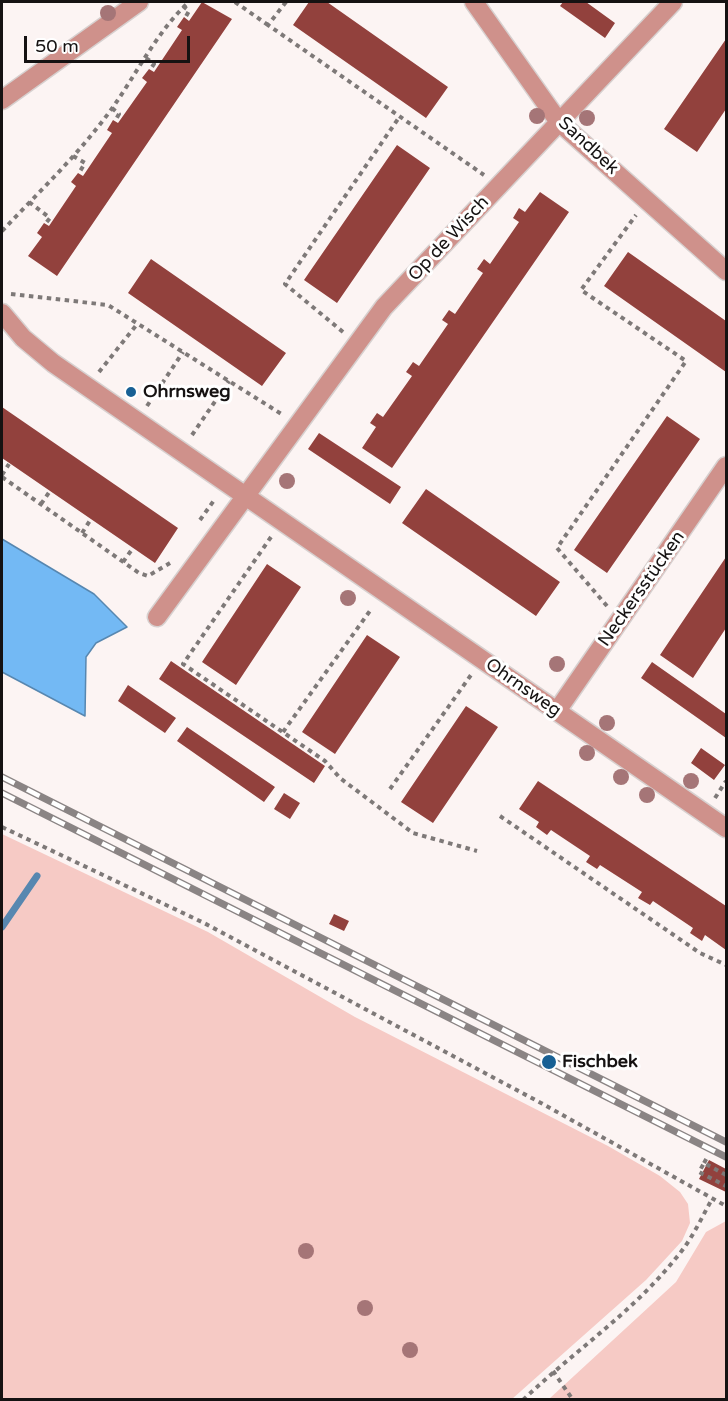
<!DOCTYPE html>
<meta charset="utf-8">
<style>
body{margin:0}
#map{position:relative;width:728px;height:1401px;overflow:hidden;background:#fcf4f3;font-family:"Varela Round",sans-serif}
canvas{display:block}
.frame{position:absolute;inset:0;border:3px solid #151212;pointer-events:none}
.scale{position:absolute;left:24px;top:36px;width:166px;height:27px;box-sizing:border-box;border:3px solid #151212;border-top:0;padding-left:8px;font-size:18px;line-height:21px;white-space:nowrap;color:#151212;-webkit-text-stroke:4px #fff;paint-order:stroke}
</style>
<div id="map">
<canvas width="728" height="1401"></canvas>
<div class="frame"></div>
<div class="scale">50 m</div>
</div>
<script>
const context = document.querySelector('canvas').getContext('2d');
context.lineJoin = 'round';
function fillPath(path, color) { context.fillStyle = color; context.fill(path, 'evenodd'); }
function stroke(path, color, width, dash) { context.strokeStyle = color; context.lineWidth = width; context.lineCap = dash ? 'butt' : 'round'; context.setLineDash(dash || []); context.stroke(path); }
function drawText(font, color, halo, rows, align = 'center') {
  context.font = font + ' "Varela Round",sans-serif'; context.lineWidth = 6; context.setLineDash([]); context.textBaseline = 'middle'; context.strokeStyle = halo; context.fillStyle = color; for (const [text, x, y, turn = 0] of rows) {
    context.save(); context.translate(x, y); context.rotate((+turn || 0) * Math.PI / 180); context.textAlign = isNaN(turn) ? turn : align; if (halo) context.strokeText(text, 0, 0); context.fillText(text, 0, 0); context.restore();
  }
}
fillPath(new Path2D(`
 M2,834L208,932L355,1017L608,1146L660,1176L680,1192L688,1204L690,1223L682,1241L646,1280L512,1399H2Z
 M726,1221V1399H549L676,1282L706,1232Z`), '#f6cac5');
const water = new Path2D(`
 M2,539L94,594L127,627L96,643L86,657L85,716L2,672Z`);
fillPath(water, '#73b9f4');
stroke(water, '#5787b0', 1.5);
stroke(new Path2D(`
 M2,927L37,876`), '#5787b0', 7);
fillPath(new Path2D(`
 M202,2L232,19L57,276L28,256L42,237L37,233L44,223L49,226L76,186L71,182L78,173L83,176L112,133L107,130L113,120L118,123L147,82L142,78L149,69L154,72L182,30L177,27L184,17L189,21Z
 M309,2H327L448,87L426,118L293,25Z
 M563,2H586L615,23L605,38L560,6Z
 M726,39V109L697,152L664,129Z
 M397,145L430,168L337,303L304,280Z
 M540,192L569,212L392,468L362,448L376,427L370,423L377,413L383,417L412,376L406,372L413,362L419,366L448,324L442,320L449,310L455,314L483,273L477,269L484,259L490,264L519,222L513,218L519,208L525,212Z
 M628,252L726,321V372L604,286Z
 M151,259L286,353L262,386L128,293Z
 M2,407L178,528L155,563L2,458Z
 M667,416L700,439L607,573L574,550Z
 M319,433L401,487L390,504L308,449Z
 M426,489L560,582L536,616L402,523Z
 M726,557V628L693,678L660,655Z
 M267,564L301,587L236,685L202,662Z
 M367,635L400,657L335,754L302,732Z
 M171,661L325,766L314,783L159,679Z
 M652,662L726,714V738L641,678Z
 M128,685L176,718L165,733L118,701Z
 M466,706L498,727L433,823L401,802Z
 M187,727L275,787L264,802L177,741Z
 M701,748L725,765L714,780L691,763Z
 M538,781L726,906V950L705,935L702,941L690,933L693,928L653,901L650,905L638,898L642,892L600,865L597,869L586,862L590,856L551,830L547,835L536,827L539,822L519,809Z
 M284,793L300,803L290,819L274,809Z
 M334,914L349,921L344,931L329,924Z
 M709,1160L726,1169V1192L699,1179Z`), '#92413d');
const minor = new Path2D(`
 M474,2L559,122L726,271
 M2,100L139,2
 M2,313L23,338L53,363L726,828
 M157,617L384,307L673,2
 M557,711L726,466`);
stroke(minor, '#d7d0cf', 21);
stroke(new Path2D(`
 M235,2L268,25
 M286,2L268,25L484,175
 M183,6L189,11L185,18
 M146,58L154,64L150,70
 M112,108L119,114L115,121
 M73,156L85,163L79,173
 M29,202L50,218L45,224
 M2,231C40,191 81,152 113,107C137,73 158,30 189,2
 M11,294L108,305L283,415
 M343,332L285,284L400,116
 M99,372L138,323
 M147,406L183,352
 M192,435L229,381
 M2,475L9,464
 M2,477L139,573L148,576L170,563
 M41,504L50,491
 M200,520L215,499
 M82,533L91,519
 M271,537L183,664L325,761L340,778L413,833L477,851
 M123,562L133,548
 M607,606L557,548L686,361L581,290L636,215
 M283,732L372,608
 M390,789L471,675
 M715,798L726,781
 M500,816L700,953L726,965
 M2,827L204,923L541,1103L726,1206
 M704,1163L708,1156
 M726,1175L704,1163L699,1172L726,1186
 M553,1371L573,1400
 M523,1400C573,1352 632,1313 676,1258C691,1241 701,1219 712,1199`), '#7e7978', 4, [4.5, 4.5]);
stroke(minor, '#cf918b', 18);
const rail = new Path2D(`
 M2,777L726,1142
 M2,793L726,1157`);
stroke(rail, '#8a8484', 7);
stroke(rail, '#fff', 4.5, [14]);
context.fillStyle = '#a57577';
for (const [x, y] of [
 [108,13],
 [537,116],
 [587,118],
 [287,481],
 [348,598],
 [557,664],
 [607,723],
 [587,753],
 [621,777],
 [691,781],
 [647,795],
 [306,1251],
 [365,1308],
 [410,1350]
]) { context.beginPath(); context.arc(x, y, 8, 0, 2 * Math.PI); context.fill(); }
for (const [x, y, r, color] of [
 [131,392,6,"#186094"],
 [549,1062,8,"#186094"]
]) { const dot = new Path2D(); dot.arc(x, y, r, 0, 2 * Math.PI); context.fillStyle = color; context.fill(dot); stroke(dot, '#fff', 2); }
drawText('18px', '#151212', '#fff', [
 ["Sandbek",588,146,43],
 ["Op de Wisch",449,239,-47],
 ["Neckersstücken",642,589,-55],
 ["Ohrnsweg",523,688,35]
]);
drawText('bold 18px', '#151212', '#fff', [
 ["Ohrnsweg",143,392],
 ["Fischbek",562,1062]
], 'left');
</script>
